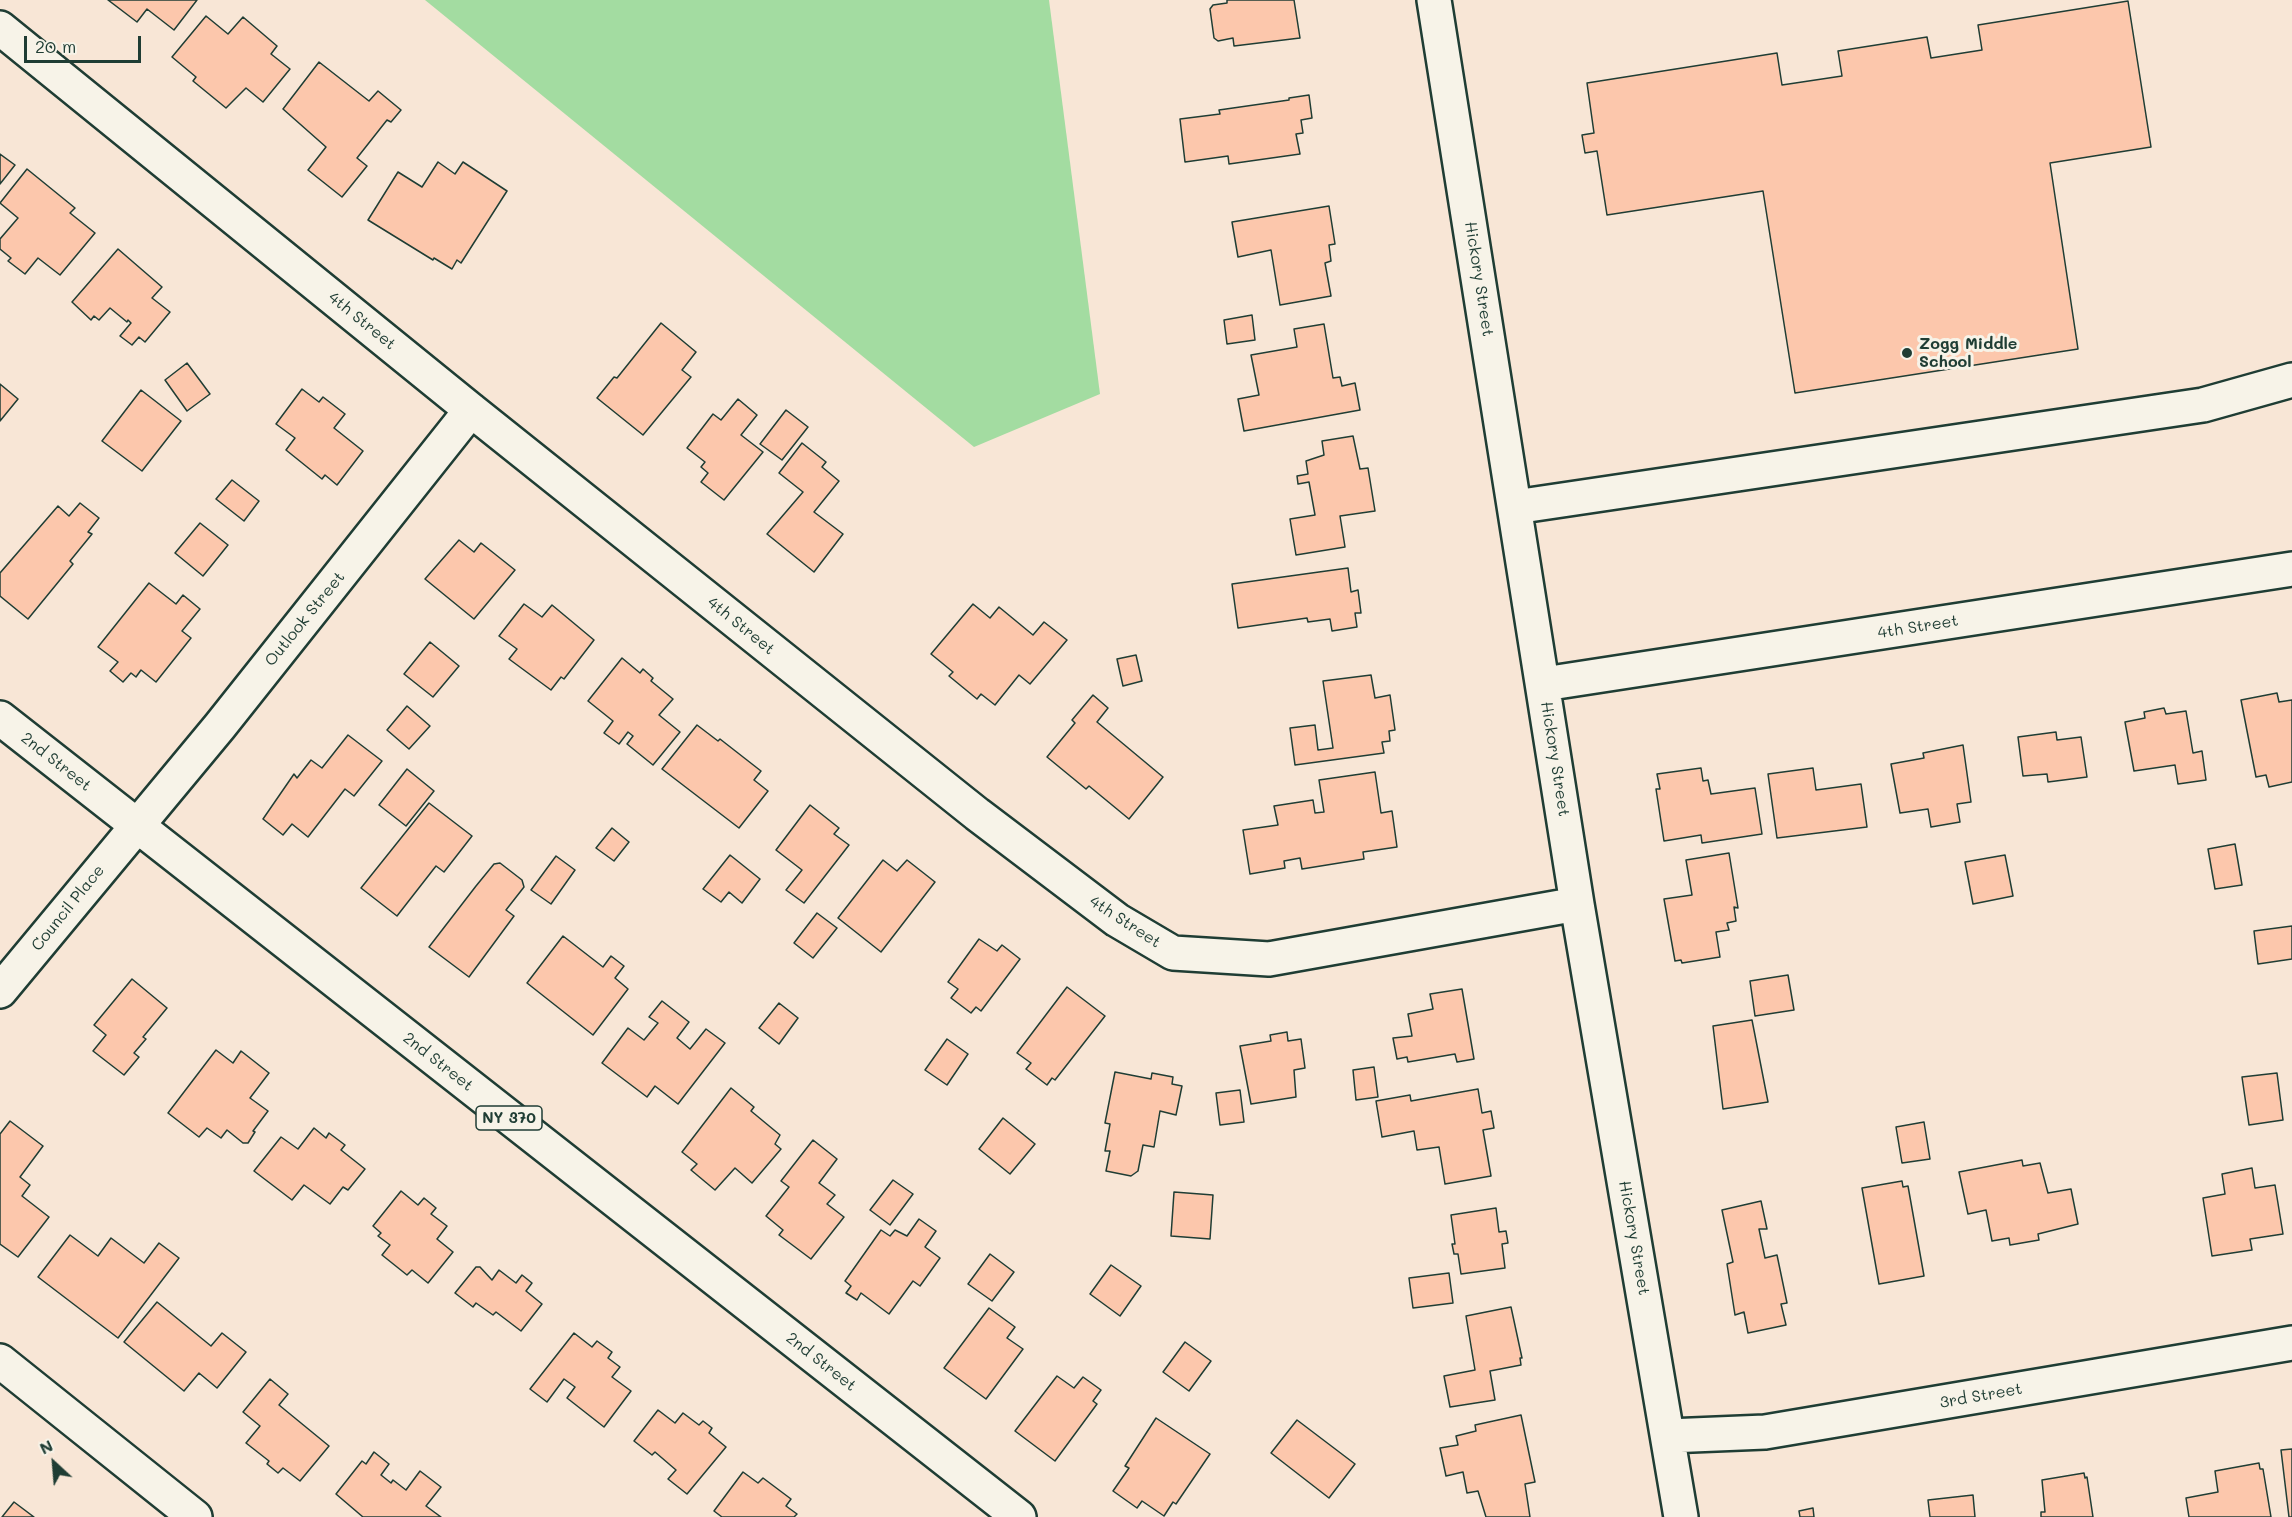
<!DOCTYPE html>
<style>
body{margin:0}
#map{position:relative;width:2292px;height:1517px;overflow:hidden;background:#f8e6d6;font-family:Mali,sans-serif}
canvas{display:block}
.north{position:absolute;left:24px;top:1433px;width:60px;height:60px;-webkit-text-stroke:4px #f7f3e8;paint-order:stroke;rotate:334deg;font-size:16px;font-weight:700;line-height:24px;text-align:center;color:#1f3d34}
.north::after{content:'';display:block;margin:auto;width:21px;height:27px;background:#1f3d34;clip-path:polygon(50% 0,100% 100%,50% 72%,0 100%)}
.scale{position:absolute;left:24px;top:36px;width:117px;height:27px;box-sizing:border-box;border:3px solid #1f3d34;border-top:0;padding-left:8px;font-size:18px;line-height:21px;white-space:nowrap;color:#1f3d34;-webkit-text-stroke:4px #f7f3e8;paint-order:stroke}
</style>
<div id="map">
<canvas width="2292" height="1517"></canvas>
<div class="north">N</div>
<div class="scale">20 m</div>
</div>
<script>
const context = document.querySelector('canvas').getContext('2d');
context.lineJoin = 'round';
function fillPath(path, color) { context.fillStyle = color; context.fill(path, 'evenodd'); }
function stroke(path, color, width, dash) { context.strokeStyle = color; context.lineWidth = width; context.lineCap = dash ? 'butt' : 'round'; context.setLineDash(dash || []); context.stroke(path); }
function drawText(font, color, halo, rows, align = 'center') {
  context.font = font + ' Mali,sans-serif'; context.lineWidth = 6; context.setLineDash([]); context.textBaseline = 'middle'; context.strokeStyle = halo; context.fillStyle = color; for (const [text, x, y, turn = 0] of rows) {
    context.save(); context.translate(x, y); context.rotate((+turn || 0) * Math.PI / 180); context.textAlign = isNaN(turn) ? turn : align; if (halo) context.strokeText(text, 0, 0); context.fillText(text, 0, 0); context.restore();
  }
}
fillPath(new Path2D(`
 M425,0H1049L1100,394L974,447Z`), '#a3dca1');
const building = new Path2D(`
 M108,0H197L174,30L147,9L137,22Z
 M1227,0H1294L1300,38L1234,46L1233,38L1218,41L1214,38L1210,9L1213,5L1227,3Z
 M2128,1L2151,147L2050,163L2078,349L1795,393L1763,191L1607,215L1597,151L1585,153L1582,135L1594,133L1587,83L1777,53L1782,85L1842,76L1838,51L1927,37L1931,58L1982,50L1978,25Z
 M206,16L228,34L243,17L277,46L271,54L290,69L263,102L246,88L226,108L193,81L196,77L172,57Z
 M319,62L369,101L378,91L401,110L391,122L387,120L357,158L367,166L342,197L308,170L326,147L283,109Z
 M1309,95L1312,118L1301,120L1303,133L1296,134L1300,154L1229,164L1228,156L1185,162L1180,119L1220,114L1219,110L1289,100V98Z
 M0,154L15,165L0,184Z
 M438,162L455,174L463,162L507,191L461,263L457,260L452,269L434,258L433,260L368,220L398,172L422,187Z
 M27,169L75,208L70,213L95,233L60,275L38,258L25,274L8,261L11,258L0,249V239L18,218L0,203Z
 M1329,206L1335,244L1329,245L1331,261L1325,263L1331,296L1280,305L1271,250L1238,257L1232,222Z
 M118,249L162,287L152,298L170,312L145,342L139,337L132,345L120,336L131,323L128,320L127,322L110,308L99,320L94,316L91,320L72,302Z
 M1252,315L1255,340L1227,344L1224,320Z
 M661,323L696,352L682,370L691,377L643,435L597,398L614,377L617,378Z
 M1324,324L1333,378L1340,377L1342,386L1355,383L1360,410L1244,431L1238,399L1259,395L1251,355L1297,347L1294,329Z
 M187,363L210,394L187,411L165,380Z
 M0,384L18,399L0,421Z
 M302,389L319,402L323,397L345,414L334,428L363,451L337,485L325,475L322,479L286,450L295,438L276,424Z
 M141,390L181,421L142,471L102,441Z
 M738,399L757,415L741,435L763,452L724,500L701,482L708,473L701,467L705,462L687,448L713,414L721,420Z
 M786,410L808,427L782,460L760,444Z
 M1353,436L1360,469L1368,468L1375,511L1340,516L1345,547L1296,555L1290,519L1315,515L1309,482L1298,484L1297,476L1308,474L1306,461L1324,455L1322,441Z
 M802,443L826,462L822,467L839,481L814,512L843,534L814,572L767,534L803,492L779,473Z
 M232,480L259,501L244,521L216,499Z
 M80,503L99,518L88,532L92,534L70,561L73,564L28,619L0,596V573L58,506L69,516Z
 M200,523L228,545L203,576L175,553Z
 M459,540L474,552L481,543L515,570L474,619L425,579Z
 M1348,568L1351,592L1358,590L1361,613H1355L1357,627L1332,631L1330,619L1308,622L1307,618L1238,628L1232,584Z
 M149,583L176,604L183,595L200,609L182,631L191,638L156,682L141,670L136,677L131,673L123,682L110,671L118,662L98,647Z
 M524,604L542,617L552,605L594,640L564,679L561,677L551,690L509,659L517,649L499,636Z
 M973,604L990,618L999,607L1033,635L1044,622L1067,640L1030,684L1019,675L995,705L981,694L977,699L949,676L953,672L931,654Z
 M430,642L459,666L433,697L404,674Z
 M1136,655L1142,681L1123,686L1117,659Z
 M622,658L640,673L643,669L653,678L651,681L673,699L659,715L680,732L653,765L627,744L633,736L628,732L619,744L604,733L613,721L588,701Z
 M1371,675L1375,698L1390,695L1395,730L1389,731L1390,741L1382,742L1384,753L1295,765L1290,728L1315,725L1318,750L1333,748L1323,681Z
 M2277,693L2279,702L2292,700V782L2269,787L2266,775L2256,777L2241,700Z
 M1093,695L1108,708L1097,722L1163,777L1129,819L1089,786L1086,789L1047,757L1075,723L1072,720Z
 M407,706L430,726L409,749L387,730Z
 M2164,708L2166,714L2186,711L2193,753L2202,751L2206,780L2178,784L2175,765L2134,771L2125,722L2145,718L2144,712Z
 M697,725L718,741L720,739L761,771L754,780L768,791L739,828L662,769Z
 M2056,732L2057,740L2081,737L2087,777L2048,782L2047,774L2023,776L2018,737Z
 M348,735L382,761L354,796L345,789L308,837L292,824L283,835L263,819L294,774L297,778L311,760L322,768Z
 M1963,745L1971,802L1957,804L1960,822L1931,827L1928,809L1900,813L1891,764L1924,758L1923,753Z
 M1701,768L1703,781L1708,780L1711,794L1755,788L1762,834L1702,843L1701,835L1664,841L1656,789H1660L1657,774Z
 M1813,768L1816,790L1861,784L1867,827L1777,838L1768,774Z
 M407,769L434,791L406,826L379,805Z
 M1375,772L1381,813L1392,811L1397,847L1363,852L1364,859L1302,869L1300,858L1284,861L1285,868L1250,874L1243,830L1278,825L1274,806L1313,800L1315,813L1324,812L1319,780Z
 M429,803L472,836L444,872L436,866L397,916L361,888Z
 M810,805L839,828L834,834L849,845L804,903L786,890L802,870L776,850Z
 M612,828L629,842L614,861L596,848Z
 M2235,844L2242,885L2215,889L2208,849Z
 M1729,853L1738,908L1734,907L1736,921L1727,923L1729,930L1716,932L1720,957L1682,963L1681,960L1675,961L1664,899L1692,895L1686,860Z
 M730,855L760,879L742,903L729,892L721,902L703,889Z
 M2005,855L2013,896L1973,904L1965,862Z
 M556,856L575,870L551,904L531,890Z
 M883,860L897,871L907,860L935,882L881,952L838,918Z
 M500,863L522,880L524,887L506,910L514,916L469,977L429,947L476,886L494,864Z
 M817,913L837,928L813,958L794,943Z
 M2292,926V959L2258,964L2254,931Z
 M563,936L603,967L611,956L624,966L615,978L628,989L593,1035L527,983Z
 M979,939L997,951L1002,945L1020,959L981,1011L976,1007L971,1013L951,998L958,989L948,982Z
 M1788,975L1794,1010L1755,1016L1750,981Z
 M132,979L167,1008L143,1037L146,1039L134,1053L139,1057L124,1075L93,1051L106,1035L94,1025Z
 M1067,987L1105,1016L1055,1080L1052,1078L1047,1085L1026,1069L1031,1063L1017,1053Z
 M1462,989L1474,1059L1457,1062L1455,1054L1408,1062L1407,1057L1397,1059L1393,1038L1412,1036L1408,1014L1433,1009L1430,994Z
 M662,1001L689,1022L677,1038L690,1049L706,1029L725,1043L678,1104L655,1086L647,1097L602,1063L628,1028L644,1040L658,1023L649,1017Z
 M779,1003L798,1018L779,1044L759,1028Z
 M1752,1020L1768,1102L1723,1109L1713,1026Z
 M1287,1032L1288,1041L1301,1039L1305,1068L1294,1070L1296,1097L1251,1104L1240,1046L1271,1041L1270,1035Z
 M947,1039L968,1054L947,1085L925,1070Z
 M216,1050L233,1063L241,1051L269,1073L250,1098L268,1111L253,1131L255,1132L248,1143H243L227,1130L221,1138L207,1128L199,1137L168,1113Z
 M1374,1067L1378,1097L1356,1100L1353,1070Z
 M1115,1072L1151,1079L1152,1073L1173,1077L1172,1084L1182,1086L1176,1115L1160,1111L1154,1147L1143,1145L1138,1171L1131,1176L1106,1171L1110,1151H1105L1110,1124L1105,1123Z
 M2277,1073L2283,1120L2249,1125L2242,1077Z
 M731,1088L754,1107L751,1111L780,1135L775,1144L781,1149L752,1183L735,1168L715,1190L691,1170L697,1164L682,1152Z
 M1478,1089L1482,1113L1491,1111L1494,1128L1483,1130L1491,1176L1445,1184L1439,1147L1417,1150L1414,1131L1382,1137L1376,1101L1410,1095L1411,1101Z
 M1240,1090L1244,1122L1220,1125L1216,1093Z
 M1003,1118L1035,1144L1010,1174L979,1149Z
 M10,1121L43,1146L20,1177L30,1185L22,1196L49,1217L18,1257L0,1244V1134Z
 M1924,1122L1930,1159L1902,1163L1896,1127Z
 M314,1128L326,1138L329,1133L345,1145L341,1150L365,1169L348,1190L343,1187L330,1204L304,1185L292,1200L254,1171L281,1137L298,1149Z
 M813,1140L837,1159L819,1183L835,1195L827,1204L844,1217L811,1259L779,1235L783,1230L766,1216L789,1187L781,1181Z
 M2022,1160L2023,1166L2040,1163L2048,1193L2071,1189L2078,1224L2038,1234L2039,1240L2010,1245L2009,1238L1992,1241L1986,1210L1968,1214L1959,1172Z
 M2252,1168L2255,1188L2275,1185L2283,1234L2250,1239L2252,1250L2212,1256L2203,1198L2225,1194L2222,1174Z
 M893,1180L913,1194L890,1225L870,1210Z
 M1902,1181L1903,1187L1908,1186L1924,1276L1879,1284L1862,1188Z
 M401,1191L418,1205L424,1198L436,1208L431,1214L447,1226L437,1239L453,1252L428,1283L412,1270L407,1275L382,1255L390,1245L378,1236L381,1233L373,1226Z
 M1174,1192L1213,1195L1210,1239L1171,1236Z
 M1761,1201L1767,1229H1759L1765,1258L1777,1255L1787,1303L1781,1304L1786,1325L1748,1333L1744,1312L1735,1315L1727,1264L1733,1262L1722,1210Z
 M1496,1208L1499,1232L1506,1231L1508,1243L1502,1244L1505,1268L1461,1274L1458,1254H1454L1452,1244H1455L1451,1215Z
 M919,1219L936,1231L925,1247L940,1258L920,1286L913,1281L889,1314L861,1293L857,1300L846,1293L851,1286L845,1281L881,1230L890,1236L895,1230L907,1236Z
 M70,1235L98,1256L111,1238L144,1263L159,1243L179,1258L118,1338L38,1277Z
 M990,1254L1014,1272L992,1301L968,1284Z
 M1111,1265L1141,1286L1120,1316L1090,1294Z
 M476,1267H480L492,1280L499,1270L516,1283L522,1275L532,1283L526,1291L542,1304L521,1331L496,1312L493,1315L476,1303L473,1307L455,1293Z
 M1449,1273L1453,1303L1413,1308L1409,1278Z
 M157,1302L211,1346L222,1333L246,1352L217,1388L199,1373L184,1391L124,1342Z
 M1511,1307L1522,1358H1520L1521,1365L1490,1371L1495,1400L1450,1407L1444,1376L1475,1370L1466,1316Z
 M989,1308L1015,1327L1007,1338L1023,1349L986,1399L944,1368Z
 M574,1333L592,1347L597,1341L612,1352L608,1358L620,1367L612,1377L631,1391L604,1427L567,1398L575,1387L564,1379L547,1402L530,1389Z
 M1185,1342L1211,1361L1189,1391L1163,1372Z
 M1057,1376L1074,1388L1083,1377L1101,1390L1093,1401L1097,1404L1055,1461L1015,1431Z
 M270,1379L288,1394L279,1405L329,1446L300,1481L283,1468L278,1473L267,1464L269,1461L246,1443L260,1426L243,1412Z
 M658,1410L675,1423L683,1413L699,1425L703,1421L712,1428L709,1433L726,1447L687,1494L668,1479L676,1470L655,1452L652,1455L634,1441Z
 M1521,1415L1535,1482L1525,1484L1530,1517H1486L1478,1491L1467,1493L1463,1472L1446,1476L1440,1448L1458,1445L1456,1436L1476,1431L1475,1425Z
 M1156,1418L1210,1454L1176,1504L1173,1502L1164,1516L1142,1501L1137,1508L1113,1491L1129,1468L1125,1466Z
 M1297,1420L1355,1464L1329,1498L1271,1453Z
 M2292,1449V1517H2289L2281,1450Z
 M374,1452L389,1464L381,1475L391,1483L393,1480L406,1490L420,1471L441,1487L426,1506L441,1517H363L336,1494L362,1461L366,1464Z
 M2259,1463L2260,1469H2263L2271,1517H2189L2186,1498L2218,1492L2215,1471Z
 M743,1472L758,1483L763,1478L791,1499L786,1506L797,1514L794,1517H722L714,1511Z
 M2084,1473L2085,1478L2087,1477L2093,1517H2041V1512H2045L2042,1480Z
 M1973,1495L1975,1517H1930L1928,1500Z
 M14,1502L34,1517H2Z
 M1813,1508L1814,1517H1800L1799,1511Z`);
fillPath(building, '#fcc7ac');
stroke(building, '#1f3d34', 1.5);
const minor = new Path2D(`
 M1434,0L1577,904L1681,1517
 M0,28L471,410L977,814L1117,920L1173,953L1269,959L1577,904
 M1515,507L2203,405L2292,380
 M1544,684L2292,569
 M0,991L220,726L471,410
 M0,1361L195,1517
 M1668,1436L1765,1432L2292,1343`);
const major = new Path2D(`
 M0,718L1019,1517`);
stroke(minor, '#1f3d34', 38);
stroke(major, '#1f3d34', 38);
stroke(minor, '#f7f3e8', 33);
stroke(major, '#f7f3e8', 33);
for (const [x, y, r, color] of [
 [1907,353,6,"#1f3d34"]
]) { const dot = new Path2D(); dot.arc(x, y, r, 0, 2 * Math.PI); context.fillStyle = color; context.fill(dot); stroke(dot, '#f7f3e8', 2); }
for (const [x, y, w] of [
 [509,1118,66]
]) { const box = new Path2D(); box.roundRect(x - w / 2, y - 12, w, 24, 4.5); context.fillStyle = '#f7f3e8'; context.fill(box); stroke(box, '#1f3d34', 1.5); }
drawText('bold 15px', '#1f3d34', null, [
 ["NY 370",509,1118]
]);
drawText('16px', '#1f3d34', '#f7f3e8', [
 ["Hickory Street",1479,279,81],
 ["4th Street",362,321,39],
 ["Outlook Street",305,619,-51],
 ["4th Street",741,626,39],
 ["4th Street",1918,627,-9],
 ["Hickory Street",1555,759,81],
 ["2nd Street",56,762,38],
 ["Council Place",68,908,-51],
 ["4th Street",1125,922,33],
 ["2nd Street",438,1062,38],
 ["Hickory Street",1634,1238,80],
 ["2nd Street",821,1362,38],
 ["3rd Street",1981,1396,-10]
]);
drawText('bold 16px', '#1f3d34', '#f7f3e8', [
 ["Zogg Middle",1919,344],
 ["School",1919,362]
], 'left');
</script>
